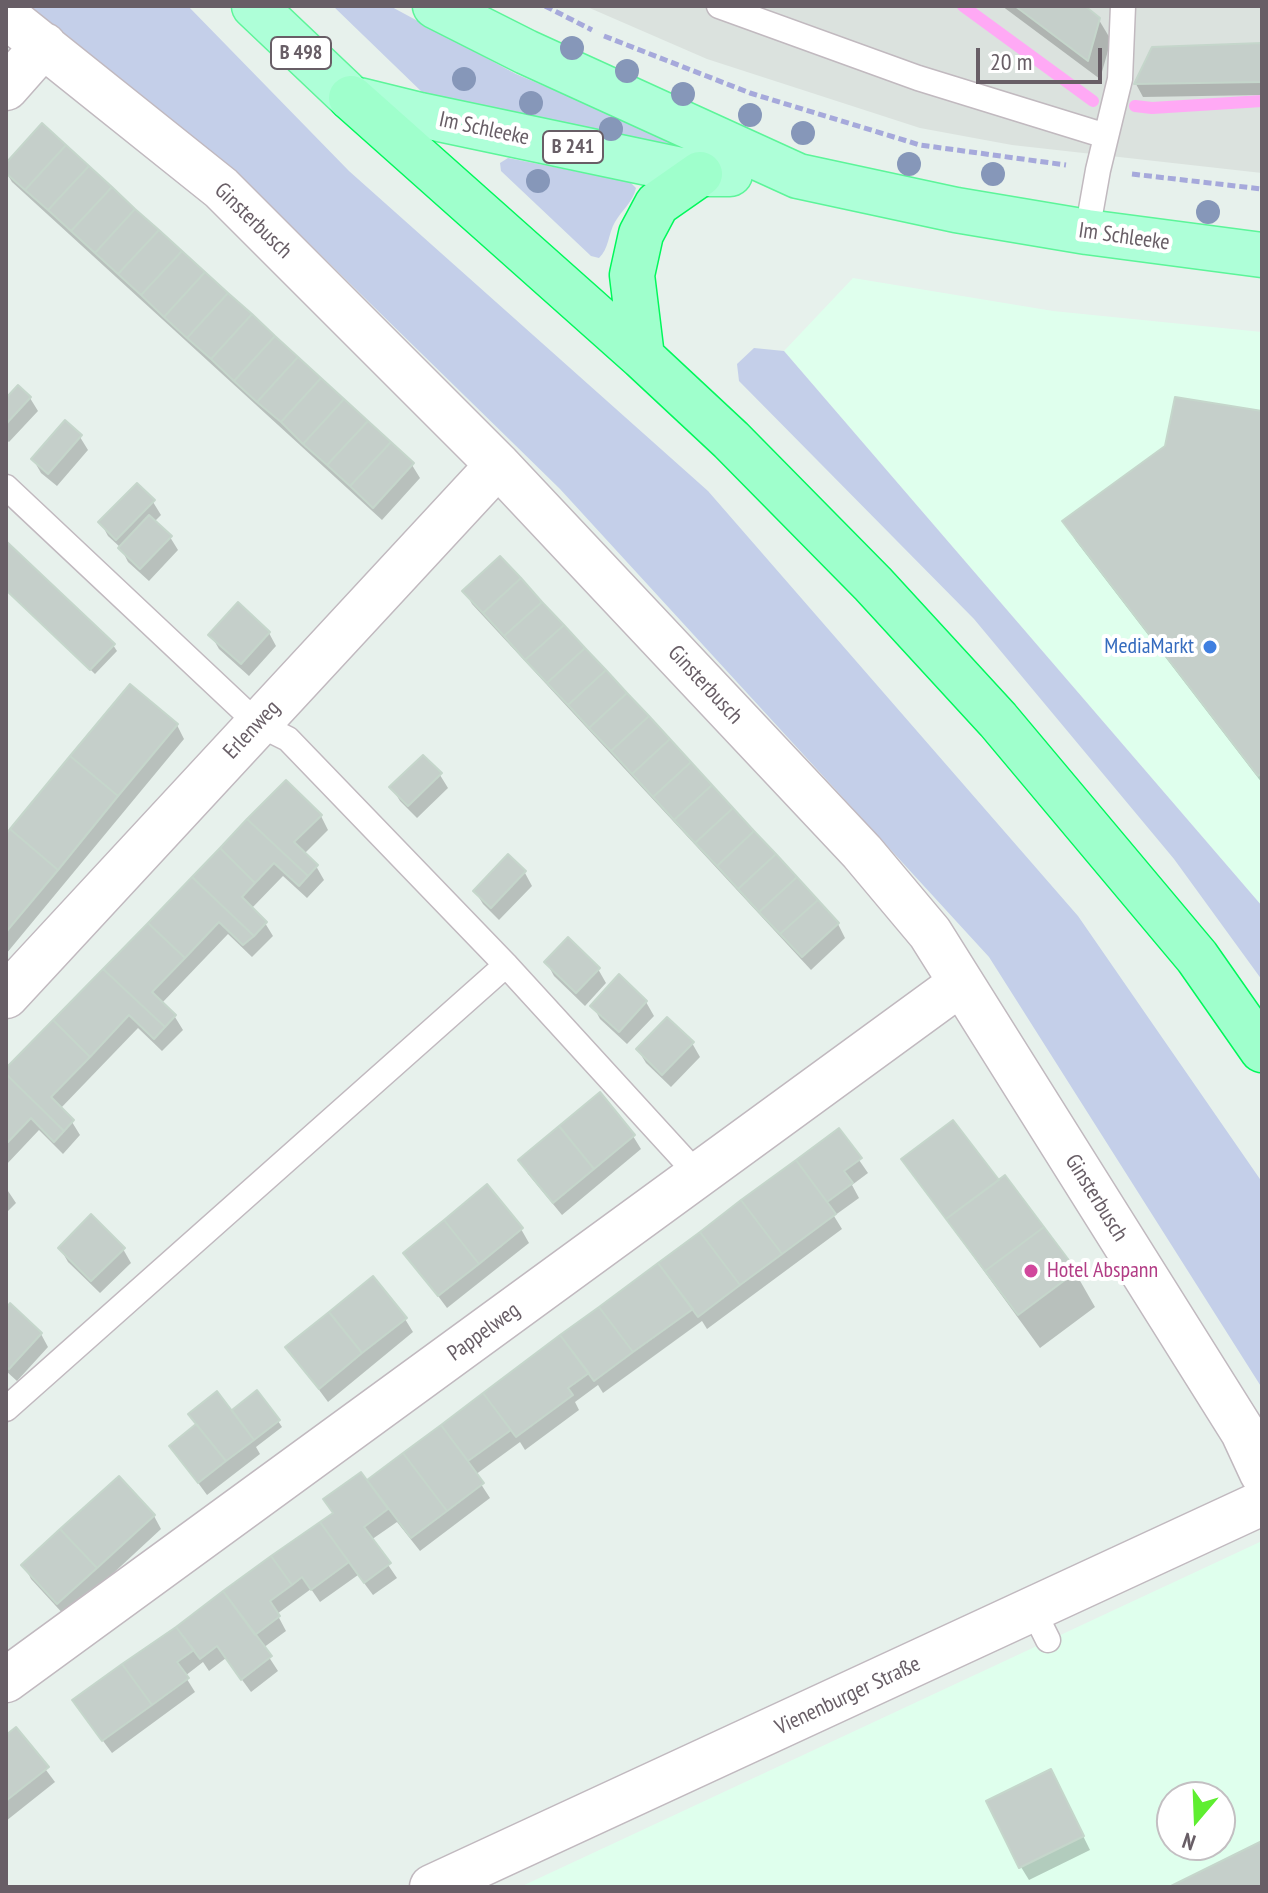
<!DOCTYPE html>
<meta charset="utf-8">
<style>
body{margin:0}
#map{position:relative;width:1268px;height:1893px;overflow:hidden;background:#e7f1ec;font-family:"PT Sans Narrow",sans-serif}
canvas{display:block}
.frame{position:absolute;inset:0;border:8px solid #685e66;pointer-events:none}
.north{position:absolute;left:1156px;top:1781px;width:80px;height:80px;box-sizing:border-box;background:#fff;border:2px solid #c3bfc2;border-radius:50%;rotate:199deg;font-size:22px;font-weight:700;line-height:32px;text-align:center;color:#685e66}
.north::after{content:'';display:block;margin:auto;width:28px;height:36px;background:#5eee30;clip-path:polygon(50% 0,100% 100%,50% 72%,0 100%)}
.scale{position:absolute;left:976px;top:48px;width:126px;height:36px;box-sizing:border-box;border:4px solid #685e66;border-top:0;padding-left:10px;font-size:24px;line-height:28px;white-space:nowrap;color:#685e66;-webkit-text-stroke:6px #fff;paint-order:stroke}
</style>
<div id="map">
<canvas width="1268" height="1893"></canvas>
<div class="frame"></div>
<div class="north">N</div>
<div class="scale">20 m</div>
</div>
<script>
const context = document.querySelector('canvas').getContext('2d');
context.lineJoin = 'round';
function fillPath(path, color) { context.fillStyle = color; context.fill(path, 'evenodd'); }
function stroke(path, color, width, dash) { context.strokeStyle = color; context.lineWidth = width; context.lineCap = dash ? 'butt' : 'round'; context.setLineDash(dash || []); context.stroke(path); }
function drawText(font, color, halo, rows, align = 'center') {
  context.font = font + ' "PT Sans Narrow",sans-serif'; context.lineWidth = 8; context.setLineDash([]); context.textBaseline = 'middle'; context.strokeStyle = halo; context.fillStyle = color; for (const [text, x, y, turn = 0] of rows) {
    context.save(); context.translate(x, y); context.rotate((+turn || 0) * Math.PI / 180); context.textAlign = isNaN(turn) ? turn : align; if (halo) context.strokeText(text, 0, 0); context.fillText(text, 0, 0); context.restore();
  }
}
fillPath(new Path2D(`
 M853,278L1053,311L1262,332V906L784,351Z
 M1262,1541V1887H520ZM1172,1797H1220V1845H1172Z`), '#dfffed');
fillPath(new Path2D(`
 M585,6H1262V173L1012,145L920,128L707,59Z`), '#dbe2de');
fillPath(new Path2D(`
 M28,6H188L349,171L708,491L1078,916L1262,1182V1388L989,957L560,489L237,173Z
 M333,6H390L516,74L681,144L685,147L684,151L424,94Z
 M508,158L630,182L636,188C633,202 622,210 615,222C608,234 609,249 599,258L591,256L501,171L500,163Z
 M754,348L784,351L1262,906V980L1174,859L974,619L739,381L737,364Z`), '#c4cfe9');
fillPath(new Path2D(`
 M1002,6H1081L1099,20L1111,40L1100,79Z
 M1262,45V95L1143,97L1136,84Z
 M6,166L412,465L420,478L382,520L12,182L6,172Z
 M30,398L38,411L9,442L6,440V401Z
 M1262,413V783L1076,541L1064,521L1167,447Z
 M80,437L88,450L57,486L41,473L33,459Z
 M137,486L153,502L161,515L154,522L170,537L178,550L149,581L128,562L121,548L108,536L101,523Z
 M6,544L113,645L117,651L95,674L6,590Z
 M465,591L838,924L845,938L811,970L472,604Z
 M269,633L276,646L249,676L219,649L211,635Z
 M177,725L184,739L6,954V838Z
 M440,775L448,788L417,818L400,801L392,788Z
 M321,816L328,830L304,854L316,866L324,880L307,898L283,876L251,909L265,923L273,936L252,957L228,934L161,1004L175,1017L183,1030L162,1051L138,1028L60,1109L72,1122L80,1135L63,1154L39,1130L6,1165V1070Z
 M508,857L525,873L532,886L499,920L483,904L475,891Z
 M547,963L598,969L606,983L585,1006L554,976Z
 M646,1002L654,1016L627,1044L600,1019L593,1006Z
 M692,1043L700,1057L671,1087L646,1063L638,1050Z
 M839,1131L868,1173L852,1185L859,1198L834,1216L842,1229L707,1329L702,1321L603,1393L598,1385L575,1402L579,1410L525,1450L520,1442L475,1475L490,1498L420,1551L397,1522L371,1540L397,1578L373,1595L358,1575L320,1602L311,1589L277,1614L286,1631L263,1648L278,1671L251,1692L226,1658L209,1671L203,1662L185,1676L195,1692L112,1753L83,1714L334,1514L366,1483Z
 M633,1136L641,1149L562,1215L528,1174L520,1161Z
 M903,1160L998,1183L1075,1272L1095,1307L1040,1348Z
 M6,1188L16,1203L6,1213Z
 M521,1229L529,1243L447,1308L406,1253Z
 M60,1248L123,1249L131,1263L100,1293L68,1262Z
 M6,1311L41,1334L48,1347L17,1381L6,1371Z
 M405,1319L413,1332L328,1402L288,1348Z
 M191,1414L238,1421H278L282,1427L256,1447L260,1454L207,1495L171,1446L197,1426Z
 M154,1516L161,1529L66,1617L31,1579L24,1565Z
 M16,1730L55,1782L6,1821V1738Z
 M1058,1785L1090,1850L1029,1880L1021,1867Z`), '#0003');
stroke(new Path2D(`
 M963,6L1093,101
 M1135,106L1152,108L1262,101`), '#ffa9f5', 12);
const building = new Path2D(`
 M1015,6H1085L1100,18L1088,61Z
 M1262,43V82L1134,84L1152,47Z
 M42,123L66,145L25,190L6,173V163Z
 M66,145L89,166L48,210L25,190Z
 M89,166L112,187L71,231L48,210Z
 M112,187L135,209L95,253L71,231Z
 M135,209L159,230L118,274L95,253Z
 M159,230L182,251L141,295L118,274Z
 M182,251L205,272L164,317L141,295Z
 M205,272L228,293L187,338L164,317Z
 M228,293L252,314L211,359L187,338Z
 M252,314L275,336L234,381L211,359Z
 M275,336L298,357L257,402L234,381Z
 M298,357L321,378L281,422L257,402Z
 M321,378L344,399L303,444L281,422Z
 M18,385L31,397L6,424V398Z
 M1175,397L1262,411V773L1258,776L1062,521L1165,446Z
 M344,399L368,421L327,465L303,444Z
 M65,420L82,435L48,474L31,459Z
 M368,421L391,442L350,486L327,465Z
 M391,442L414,463L373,508L350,486Z
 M137,483L155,500L116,540L98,522Z
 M149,515L172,536L140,569L118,548Z
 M6,541L115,644L90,670L6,590Z
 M500,556L521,578L483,613L462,591Z
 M521,578L542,602L504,636L483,613Z
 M238,602L270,632L241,664L208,635Z
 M542,602L564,625L525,660L504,636Z
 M564,625L585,648L547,683L525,660Z
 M585,648L606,670L568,705L547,683Z
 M606,670L627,693L589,728L568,705Z
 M130,684L178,724L118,796L70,756Z
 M627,693L649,716L611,751L589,728Z
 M649,716L670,739L632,774L611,751Z
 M670,739L691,762L653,797L632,774Z
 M423,755L442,773L408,806L389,787Z
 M70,756L118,796L58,870L10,829Z
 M691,762L712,785L674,820L653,797Z
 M286,780L322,815L294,842L318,865L308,876L247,819Z
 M712,785L733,808L695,843L674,820Z
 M733,808L754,831L717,866L695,843Z
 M247,819L308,876L299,886L274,863L255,883L220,848Z
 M10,829L58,870L6,932V834Z
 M754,831L776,854L738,889L717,866Z
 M220,848L255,883L242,897L267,922L254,936L192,877Z
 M508,854L526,871L491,908L473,891Z
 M776,854L797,877L759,912L738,889Z
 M192,877L254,936L243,945L219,922L185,958L148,923Z
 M797,877L818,900L780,934L759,912Z
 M818,900L839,923L802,957L780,934Z
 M148,923L185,958L152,992L176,1015L165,1027L103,969Z
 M568,937L600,968L576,993L544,962Z
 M103,969L165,1027L154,1039L129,1015L90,1057L53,1020Z
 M619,974L647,1001L619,1032L590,1006Z
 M667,1017L694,1042L662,1075L636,1049Z
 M53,1020L90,1057L51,1097L74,1120L64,1131L6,1074V1068Z
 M6,1074L64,1131L54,1142L31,1118L8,1142L6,1140Z
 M600,1092L635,1135L594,1169L559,1126Z
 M953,1120L999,1180L946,1219L901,1159Z
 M559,1126L594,1169L553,1203L518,1160Z
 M839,1128L862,1158L844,1171L853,1183L827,1202L796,1160Z
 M796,1160L836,1214L782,1254L741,1200Z
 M1005,1175L1044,1227L985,1271L946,1219Z
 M487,1184L523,1228L479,1264L444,1220Z
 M741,1200L782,1254L740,1285L700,1232Z
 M91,1214L125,1248L91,1281L58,1248Z
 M444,1220L479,1264L438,1296L403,1253Z
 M1044,1227L1077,1271L1018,1315L985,1271Z
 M700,1232L740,1285L698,1317L658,1263Z
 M658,1263L693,1309L633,1352L599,1307Z
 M373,1276L407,1318L362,1353L329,1312Z
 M10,1303L42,1333L9,1369L6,1367V1308Z
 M599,1307L633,1352L594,1381L560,1335Z
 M329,1312L362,1353L319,1389L285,1347Z
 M560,1335L589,1373L568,1388L573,1395L516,1437L483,1393Z
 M257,1390L280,1420L254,1440L232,1410Z
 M217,1391L254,1440L226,1461L188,1414Z
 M483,1393L511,1430L468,1461L441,1425Z
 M196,1424L226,1461L198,1483L169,1446Z
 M441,1425L484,1483L447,1511L403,1453Z
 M403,1453L447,1511L411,1538L367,1480Z
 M361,1472L388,1509L364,1527L391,1563L364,1583L320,1522L333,1513L323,1499Z
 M119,1476L155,1515L97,1568L60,1529Z
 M320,1522L349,1562L311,1590L302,1577L292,1585L271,1556Z
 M60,1529L97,1568L57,1604L21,1565Z
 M271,1556L292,1585L270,1601L280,1616L255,1635L223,1591Z
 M223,1591L272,1656L241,1680L217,1646L200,1659L176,1627Z
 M176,1627L194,1650L177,1662L189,1678L152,1705L122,1664Z
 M122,1664L152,1705L102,1741L72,1700Z
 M16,1727L49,1767L7,1800L6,1735Z
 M1051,1769L1084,1836L1019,1868L986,1801Z
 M1262,1841V1887H1169Z`);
fillPath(building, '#c5cfca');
stroke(building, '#c5d6cb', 2);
const service = new Path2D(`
 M719,6L918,78L1106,136
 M1087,232L1098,170L1120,79L1123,6
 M6,487L258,724L288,739L506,965L699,1176
 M6,1409L506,965
 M1033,1610L1048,1640`);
const minor = new Path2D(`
 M6,16L221,188L498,465L862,852L930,933L1243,1432L1262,1473
 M6,88L44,45
 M6,996L498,465
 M6,1680L961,983`);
const tertiary = new Path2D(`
 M432,1887L1262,1503`);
const primary = new Path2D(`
 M254,6L351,98L420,115L700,174H730
 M435,6L526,52L798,176L956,210L1087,232L1262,255`);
const trunk = new Path2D(`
 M351,98L642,357L731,440L873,584L998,720L1197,957L1262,1050
 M642,357L632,275L641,234L657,204L700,174`);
stroke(service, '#c1b9bf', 27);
stroke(minor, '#c1b9bf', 47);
stroke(tertiary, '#c1b9bf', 47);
stroke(primary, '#5cf599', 47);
stroke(trunk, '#00f85b', 47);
stroke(new Path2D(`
 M545,6L592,30
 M604,36L750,93L920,145L1066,165
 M1132,174L1262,189`), '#a6a9db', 5, [8, 4]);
stroke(service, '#fff', 24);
stroke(minor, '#fff', 44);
stroke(tertiary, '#fff', 44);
stroke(primary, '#aeffd8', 44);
stroke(trunk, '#9fffcc', 44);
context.fillStyle = '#8697b9';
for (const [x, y] of [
 [572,48],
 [627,71],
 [464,79],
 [683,94],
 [531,103],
 [750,115],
 [611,129],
 [803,133],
 [909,164],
 [993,174],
 [538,181],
 [1208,212]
]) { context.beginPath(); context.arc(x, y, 12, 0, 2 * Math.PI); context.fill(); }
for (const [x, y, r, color] of [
 [1210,647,8,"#3f7fe0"],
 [1031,1271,8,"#d1479c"]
]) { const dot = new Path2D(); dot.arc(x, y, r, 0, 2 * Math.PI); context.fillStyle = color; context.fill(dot); stroke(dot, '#fff', 3); }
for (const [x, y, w] of [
 [301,53,60],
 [573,147,60]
]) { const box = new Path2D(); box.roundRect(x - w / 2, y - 16, w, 32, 6); context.fillStyle = '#fff'; context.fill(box); stroke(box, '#685e66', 2); }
drawText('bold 20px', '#685e66', null, [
 ["B 498",301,53],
 ["B 241",573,147]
]);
drawText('22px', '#685e66', '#fff', [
 ["Im Schleeke",484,129,12],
 ["Ginsterbusch",253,221,44],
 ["Im Schleeke",1124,237,8],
 ["Ginsterbusch",705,685,47],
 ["Erlenweg",252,730,-47],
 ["Ginsterbusch",1096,1198,58],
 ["Pappelweg",484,1332,-36],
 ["Vienenburger Straße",848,1696,-25]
]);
drawText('22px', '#366cbe', '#fff', [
 ["MediaMarkt",1194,647]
], 'right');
drawText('22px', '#b23c85', '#fff', [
 ["Hotel Abspann",1047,1271]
], 'left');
</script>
